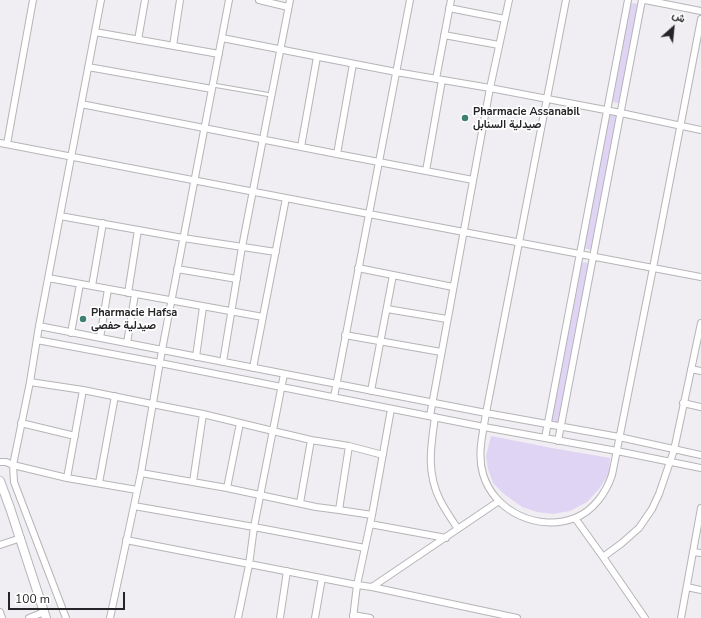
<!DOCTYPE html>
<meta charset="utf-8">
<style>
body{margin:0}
#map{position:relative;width:701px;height:618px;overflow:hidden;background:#f0eef2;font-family:"Nunito Sans",Vazirmatn,sans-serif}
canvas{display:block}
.north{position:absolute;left:653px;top:8px;width:40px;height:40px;-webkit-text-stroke:3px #fff;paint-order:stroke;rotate:27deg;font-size:11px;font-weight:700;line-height:16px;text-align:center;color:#252426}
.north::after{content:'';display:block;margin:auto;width:14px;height:18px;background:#252426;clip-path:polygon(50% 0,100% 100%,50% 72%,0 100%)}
.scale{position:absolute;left:8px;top:592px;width:117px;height:18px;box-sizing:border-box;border:2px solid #252426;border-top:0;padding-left:5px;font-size:12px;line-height:14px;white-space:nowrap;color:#252426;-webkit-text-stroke:3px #fff;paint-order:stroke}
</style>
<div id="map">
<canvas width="701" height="618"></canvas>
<div class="north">ش</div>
<div class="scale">100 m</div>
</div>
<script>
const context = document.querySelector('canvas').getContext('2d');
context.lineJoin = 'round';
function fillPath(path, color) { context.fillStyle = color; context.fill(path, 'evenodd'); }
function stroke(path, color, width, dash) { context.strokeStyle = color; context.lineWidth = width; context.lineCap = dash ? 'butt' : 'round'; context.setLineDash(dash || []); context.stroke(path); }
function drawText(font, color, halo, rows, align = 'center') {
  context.font = font + ' "Nunito Sans",Vazirmatn,sans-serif'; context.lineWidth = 3.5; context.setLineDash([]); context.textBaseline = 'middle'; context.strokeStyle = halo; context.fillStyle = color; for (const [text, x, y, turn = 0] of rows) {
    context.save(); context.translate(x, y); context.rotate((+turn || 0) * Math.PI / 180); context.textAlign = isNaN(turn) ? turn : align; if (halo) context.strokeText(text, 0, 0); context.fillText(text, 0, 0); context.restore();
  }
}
fillPath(new Path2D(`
 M631,3L638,4L619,103L612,102Z
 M609,113L617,115L591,250L583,248Z
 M581,262L589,263L558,427L550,426Z
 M491,436L552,448L610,458L609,474L599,489L587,502L570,511L553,514L537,512L522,507L504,494L493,483L488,469L486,456Z`), '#e0d4f4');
const service = new Path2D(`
 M213,85L271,95`);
const minor = new Path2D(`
 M259,0L288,7
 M566,0L486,413C483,433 477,454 483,474C494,512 539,532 575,518C593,511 606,493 612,475L653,268L701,19
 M645,0L701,11
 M449,8L505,19
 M95,32L219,54
 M444,35L499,45
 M222,38L396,72L490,88L621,113L701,130
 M138,40L145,0
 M173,46L180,0
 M88,67L212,89
 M436,79L451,0
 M81,104L337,154L473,180
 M0,143L369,214L701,277
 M7,144L33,0
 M301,147L317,57
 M337,154L353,64
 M426,171L442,80
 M60,216L183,238L276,252
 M358,268L453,287
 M177,269L237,279
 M48,278L263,317
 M92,286L103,223
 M128,293L138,230
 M387,309L447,319
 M39,326L486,413L547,424L619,437L701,455
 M71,333L80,284
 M345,335L441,352
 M100,338L108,289
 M37,340L160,363L484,427L617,451L701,468
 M127,343L135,294
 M196,357L203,307
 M223,362L242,247L290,0
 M253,368L286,198
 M691,369L701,371
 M30,382L83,390L152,404L203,414L273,431L311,440L349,446L383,455
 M371,391L393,275
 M334,397L410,0
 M683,403L701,407
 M430,416L490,88L509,0
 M435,417C431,446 426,472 440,500C445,510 452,520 458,529
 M21,423L75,436
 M545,438L628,0
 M558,441L642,0
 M0,462H6L13,465L67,478L137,490
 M141,473L227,488L316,507L339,510L349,446
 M67,478L83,390
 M193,482L203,414
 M99,483L115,396
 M227,488L240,423
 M300,503L311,440
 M134,506L254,527L365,548
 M339,510L372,515
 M575,518L603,557L645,618
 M370,524L446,538
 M126,540L357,585L372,587L517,618
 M0,545L21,538
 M693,552L701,553
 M603,557L622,543L639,528L652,509L659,494L674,450L701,323
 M372,587L499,501
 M687,587L701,590
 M0,612L2,618
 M353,615L370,618
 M29,618L44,612
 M66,618L14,482L13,465L30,382L39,326L101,0
 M110,618L141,473L162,350L229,0
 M238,618L249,565L254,527L284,374
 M280,618L287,571
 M315,618L322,578
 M353,618L357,585L372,515L391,409
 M681,618L701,508`);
const tertiary = new Path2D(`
 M0,481L10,508L46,618`);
stroke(service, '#b5b4b7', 5);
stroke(minor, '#b5b4b7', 8);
stroke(tertiary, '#b5b4b7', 10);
stroke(service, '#fff', 3);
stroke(minor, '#fff', 6);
stroke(tertiary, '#fff', 8);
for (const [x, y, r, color] of [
 [465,118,4,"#3d8071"],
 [83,319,4,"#3d8071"]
]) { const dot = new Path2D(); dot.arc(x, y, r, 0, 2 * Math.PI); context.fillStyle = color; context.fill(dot); stroke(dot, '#fff', 1.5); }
drawText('bold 11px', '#252426', '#fff', [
 ["Pharmacie Assanabil",473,112],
 ["صيدلية السنابل",473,125],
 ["Pharmacie Hafsa",91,313],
 ["صيدلية حفصى",91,326]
], 'left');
</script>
